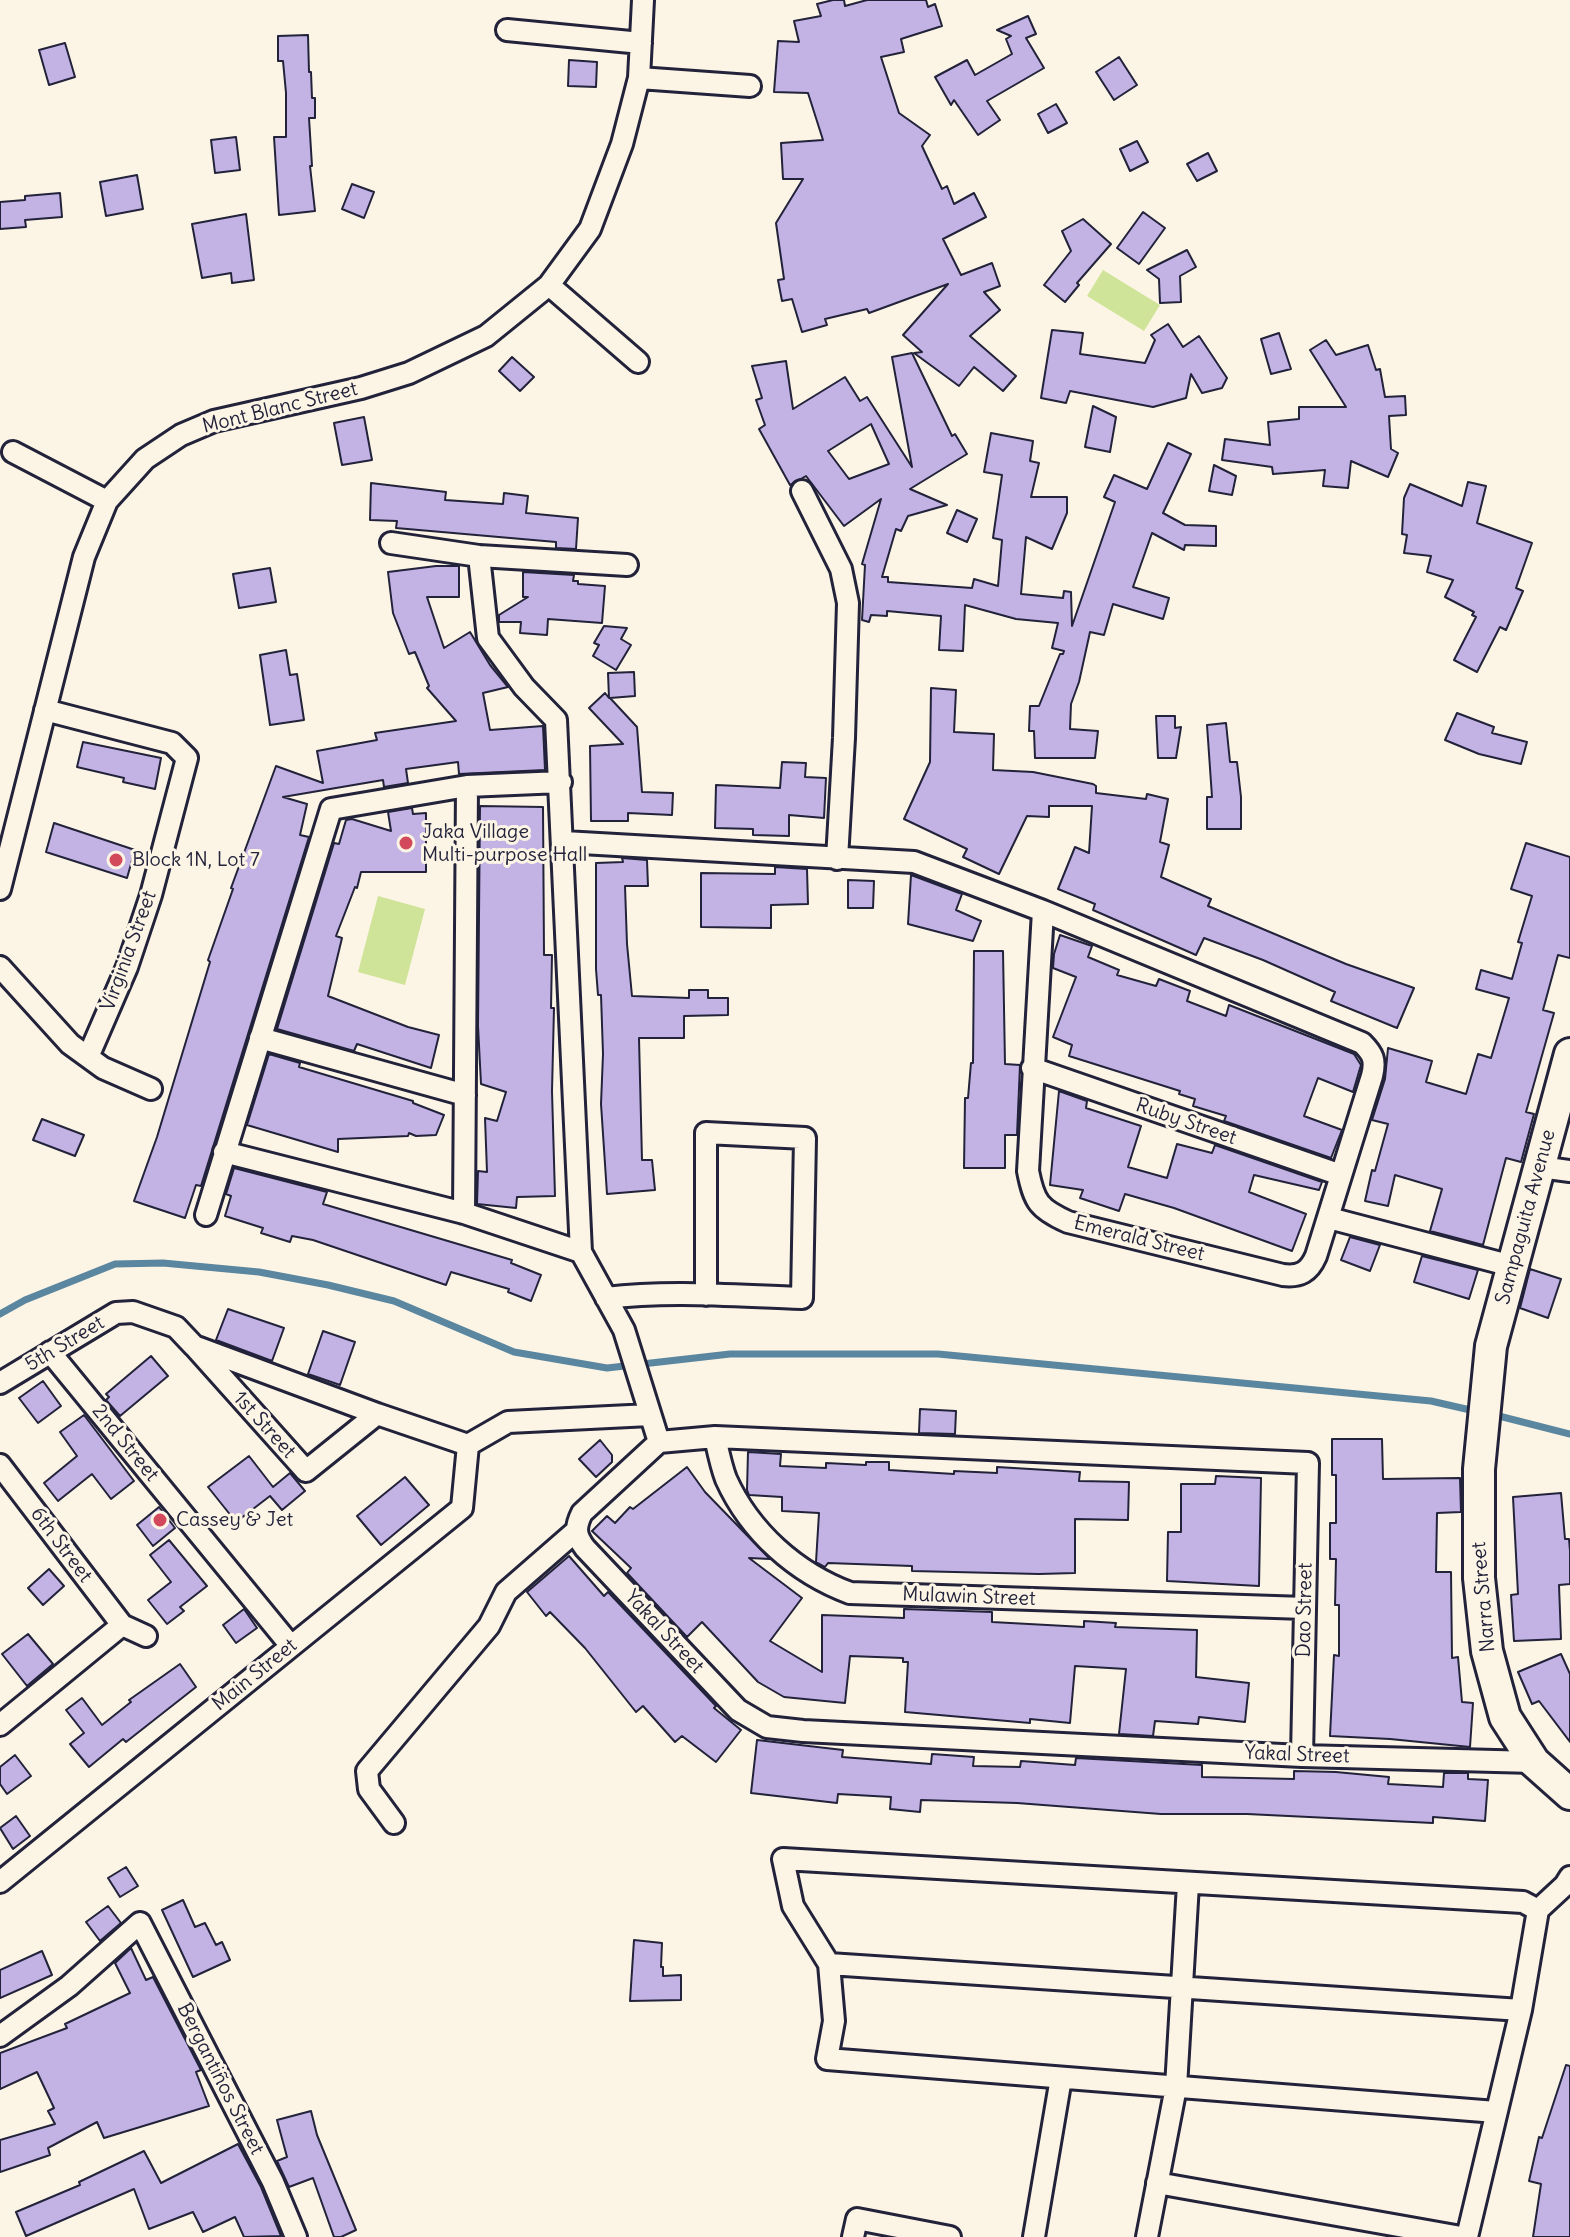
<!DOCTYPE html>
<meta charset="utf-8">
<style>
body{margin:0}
canvas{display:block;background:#fcf5e5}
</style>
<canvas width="1570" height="2237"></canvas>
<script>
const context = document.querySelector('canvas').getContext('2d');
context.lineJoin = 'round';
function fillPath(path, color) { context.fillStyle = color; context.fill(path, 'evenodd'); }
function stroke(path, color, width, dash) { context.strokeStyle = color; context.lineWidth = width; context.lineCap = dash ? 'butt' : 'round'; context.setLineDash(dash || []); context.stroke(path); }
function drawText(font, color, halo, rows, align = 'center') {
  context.font = font + ' Delius,sans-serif'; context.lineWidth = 6; context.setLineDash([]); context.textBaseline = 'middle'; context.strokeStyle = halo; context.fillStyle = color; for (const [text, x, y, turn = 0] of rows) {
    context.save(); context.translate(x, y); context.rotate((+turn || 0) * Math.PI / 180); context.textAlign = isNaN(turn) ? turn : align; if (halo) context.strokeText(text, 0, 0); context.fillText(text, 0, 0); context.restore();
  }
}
fillPath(new Path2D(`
 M1103,270L1160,305L1144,331L1087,296Z
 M378,896L425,909L405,985L358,972Z`), '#cfe498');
stroke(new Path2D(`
 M0,1314L25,1300L115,1264L163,1263L259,1272L328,1285L394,1301L514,1352L607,1368L730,1354H938L1431,1401L1479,1412
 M1491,1414L1570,1434`), '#5b869f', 7);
const building = new Path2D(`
 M833,0H844L845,6L867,0H926L928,7L935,4L942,26L901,39L904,52L881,57L899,113L930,135L922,146L942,189L947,186L954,204L974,193L986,217L943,239L961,275L992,263L1000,286L984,292L1000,310L970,336L1016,376L1003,391L974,367L959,386L914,353L922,352L903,335L948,284L869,313L867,309L825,319L827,325L802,332L792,299L782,301L778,280L784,279L776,223L803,179H783L781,143L823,140L808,93L774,92L778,41L799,42L794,21L821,16L817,4Z
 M1028,16L1036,34L1026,38L1044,68L987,101L1000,120L978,135L954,100L951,105L935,77L967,60L975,75L1012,54L1006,39L1011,36L997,30Z
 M308,35L309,72H311L312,98H315V118H309L312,166H310L315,211L279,215L274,137H286V93L283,61H278V36Z
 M65,43L75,77L49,85L39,50Z
 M1119,57L1137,85L1114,100L1096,72Z
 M569,60L597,62L596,87L568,86Z
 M1056,104L1067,123L1048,133L1038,114Z
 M236,137L240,170L215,173L211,140Z
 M1137,141L1148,162L1130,171L1120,149Z
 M1208,153L1217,171L1197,181L1187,164Z
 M137,175L143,209L106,216L100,182Z
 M352,184L374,192L364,218L342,209Z
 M60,193L62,217L25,220L26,227L0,229V202L25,200V196Z
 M1143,212L1165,228L1139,264L1117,248Z
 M246,214L254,280L232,283L231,273L202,278L192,224Z
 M1083,219L1111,244L1077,283L1079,285L1065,302L1044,285L1071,251L1062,231Z
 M1187,250L1196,267L1180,276L1181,302L1160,303L1159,279L1147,270Z
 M1168,324L1183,347L1199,336L1227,378L1222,388L1202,393L1191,374L1186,398L1153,407L1070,391L1066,403L1041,398L1052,330L1083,333L1080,354L1145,363L1155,340L1151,335Z
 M1279,333L1291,369L1271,374L1261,339Z
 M1326,340L1336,355L1368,345L1376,370L1380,369L1385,397L1405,396L1406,415L1389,416L1391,449L1398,453L1388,477L1351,461L1348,488L1323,486L1325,470L1273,474L1272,467L1222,460L1225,439L1270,445L1268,422L1299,419V407H1346L1310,350Z
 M912,353L952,436L955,434L967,454L910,489L947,505L908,516L901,531L896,529L882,577H888V582L972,588L974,579L998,586L1002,540L993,538L1002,475L984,472L991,433L1033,441L1030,461L1039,463L1031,497H1067V513L1052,549L1026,537L1021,594L1063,598L1064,591L1071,592L1072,626L1115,502L1104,497L1114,475L1147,489L1168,443L1191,454L1163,513L1185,525L1216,526V546L1185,545L1184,550L1152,533L1133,587L1169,598L1163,619L1113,604L1104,635L1090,632L1079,682L1071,704L1070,729L1098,731L1095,758H1035L1034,731H1029L1030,706H1039L1060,654H1063L1064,651L1052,648L1058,623L1016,619L965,605L963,651L939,650L941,616L887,611V616L871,615L869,622L862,620L865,565L862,564L881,499L844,526L806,476L790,485L759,429L765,425L756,400L762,398L752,366L786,361L793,409L845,377L860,401L867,397L912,467L892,357ZM871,424L889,464L849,479L828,451Z
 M512,357L534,377L520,391L499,371Z
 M1093,406L1116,417L1110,452L1085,447Z
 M364,417L372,460L342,465L334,423Z
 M1214,465L1236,476L1232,495L1209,491Z
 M1468,482L1486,486L1477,523L1532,543L1516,588L1523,591L1506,630L1500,627L1477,672L1454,660L1476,617L1472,615L1474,612L1445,597L1453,580L1427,572L1431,556L1404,553L1407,535L1402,534L1404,498L1410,484L1462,506Z
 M371,483L446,492L445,500L503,504L504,493L528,496L526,513L578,518L576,549L556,548V542L396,528L397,521L370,520Z
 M957,510L977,519L967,542L947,533Z
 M436,566H459V597H427L444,648L470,632L490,665L508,687L483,693L490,730L543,726L545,770L459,774L458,762L406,769L408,783L384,787L383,780L283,797L307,804L300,835L309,837L201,1186L196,1185L185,1218L134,1201L157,1137L210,962L208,960L233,889L231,888L276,766L323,783L317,751L377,740L375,733L456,721L427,688L429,686L415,652L409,654L393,613L388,572Z
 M270,568L276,602L239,608L233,574Z
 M523,572L574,575L573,581H578V584L605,586L602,623L548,619L547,635L520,633L521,622H499V615L528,597H523Z
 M604,626L627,628L621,639L631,645L616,670L593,656L599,645L594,643Z
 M286,650L290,675L297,674L304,720L270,725L260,655Z
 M634,672L635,696L610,698L637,727L642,792L673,793L672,815L628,813V821H591L590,746L623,744L589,708L605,693L609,698L608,673Z
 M931,688L956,690L954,732L994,734L993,770L1033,772L1093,784L1096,786V793L1146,799L1147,794L1168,799L1160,842L1169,845L1161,877L1211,899L1208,906L1346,964L1414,988L1397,1028L1331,1001L1335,992L1263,960L1204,938L1196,955L1093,910L1095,904L1058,889L1075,847L1089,853L1092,806H1049V817L1027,816L999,874L963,857L967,849L904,819L930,762Z
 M1457,713L1494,727L1492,733L1527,742L1521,764L1479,754L1445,740Z
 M1156,716H1175V728L1181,727L1176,758H1158Z
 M1226,723L1230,762H1237L1241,797V829H1207V797H1212L1207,725Z
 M83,742L161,758L155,789L123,782L124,778L77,767Z
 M782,762L806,763L805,777L826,778L824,818L789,815V836L753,835V829L715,828L716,785L780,788Z
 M480,806L543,807L544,955H552L551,1008H554L552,1091L555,1196L517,1197L516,1208L477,1204L478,1171L487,1172L485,1118L497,1121L506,1092L481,1084L478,1026Z
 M412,808L413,814L426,813V872H361L357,888L355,887L336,936L342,938L328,996L408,1027L439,1035L431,1068L357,1044L354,1051L277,1029L334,843L339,844L346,820L352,819L391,831L388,812Z
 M54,823L135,850L127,878L46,852Z
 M1526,843L1570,857V958L1558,955L1543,1010L1554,1013L1526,1112L1534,1114L1521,1162L1506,1158L1483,1245L1430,1231L1442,1189L1395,1175L1388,1206L1365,1201L1372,1170L1375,1171L1388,1124L1372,1120L1385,1079L1388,1048L1432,1061L1426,1082L1466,1094L1478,1054L1491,1058L1509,998L1476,989L1481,970L1512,979L1522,943L1518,942L1532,896L1511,889Z
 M622,858L647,860L648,886H625L627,944L632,996L689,998V990H708V998H728V1015L684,1016V1038H639L642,1160H652L655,1190L607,1194L601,1104L603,1054L601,995H598L596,969V863L623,862Z
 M775,867L807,869L808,904L771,905V928L701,927V873L775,874Z
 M911,875L962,894L956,910L981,921L973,941L908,924Z
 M848,880L874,881L873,908H848Z
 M1060,935L1092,946L1088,957L1119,970L1117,975L1156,986L1159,979L1190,991L1187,1001L1226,1016L1229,1005L1354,1054L1361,1065L1353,1092L1318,1078L1304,1116L1342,1130L1331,1158L1224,1121L1226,1116L1193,1106L1195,1099L1179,1094L1180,1091L1069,1056L1072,1045L1053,1037L1076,977L1053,968L1054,954Z
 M974,951H1003L1005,1064L1020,1065L1017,1135H1005V1168H964L965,1098H968L971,1063H973Z
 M269,1054L300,1063L299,1067L413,1101V1103L444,1115L436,1135L416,1136L409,1133L408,1136L338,1139V1152L247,1125Z
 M1059,1091L1087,1101L1086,1108L1141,1126L1128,1167L1167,1178L1177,1144L1212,1153L1215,1145L1322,1182L1319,1190L1254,1175L1249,1192L1306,1214L1292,1251L1174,1208L1125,1194L1119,1211L1080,1198L1083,1190L1050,1185Z
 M42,1119L84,1135L75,1156L33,1140Z
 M234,1168L327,1192L323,1204L512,1260L511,1263L541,1275L531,1301L508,1292L509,1289L451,1272L446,1285L313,1240L292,1236L290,1242L261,1233L263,1228L225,1216L231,1196L226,1194Z
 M1350,1237L1380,1245L1370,1271L1341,1260Z
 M1422,1256L1478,1270L1469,1299L1414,1282Z
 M1530,1269L1561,1279L1548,1318L1520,1308Z
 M228,1309L284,1328L272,1361L216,1340Z
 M323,1331L355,1342L340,1385L308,1374Z
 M151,1356L168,1376L120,1416L106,1400L109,1397L106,1394Z
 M43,1381L61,1406L38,1423L19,1398Z
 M920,1409L956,1411L955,1434L919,1433Z
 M84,1415L134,1481L111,1499L92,1474L58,1501L44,1483L77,1456L60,1432Z
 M1332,1439H1382L1383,1479L1460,1478L1461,1512L1437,1513L1436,1572H1451L1452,1658L1458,1657L1462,1702L1473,1703L1470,1747L1390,1739L1330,1736L1334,1655L1339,1656V1605H1335L1336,1559H1330V1523H1336V1475H1332Z
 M600,1440L612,1455V1462L596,1477L579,1459Z
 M748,1452L781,1454L780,1466L826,1468V1463L866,1465V1462H889V1470L954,1474V1471L997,1473V1467L1080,1472L1079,1481L1129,1482L1128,1520L1075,1519V1573L1039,1574L912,1571V1566L828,1563L825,1567L816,1562L819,1513L782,1511V1497L749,1495L747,1490Z
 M249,1456L273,1487L290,1473L305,1491L282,1510L270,1496L236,1522L208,1487Z
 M687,1467L705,1492L770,1559L749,1558L802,1598L770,1641L822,1672V1615L904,1618V1609L992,1612V1622L1084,1627V1621L1116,1623L1115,1627L1197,1630L1196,1677L1249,1683L1245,1722L1199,1717L1198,1724L1155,1721L1153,1736L1119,1734L1126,1669L1075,1666L1070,1723L1030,1719V1723L905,1712L908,1662H903V1658L850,1656L845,1703L784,1697L758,1682L702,1622L687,1637L627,1573L631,1568L592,1531L607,1516L615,1523L630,1507L633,1509Z
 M1216,1476L1261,1478L1259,1586L1167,1581L1168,1532H1181V1484H1215Z
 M405,1477L429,1505L381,1545L357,1516Z
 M1561,1493L1565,1539H1569L1570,1551V1584L1559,1585L1561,1639L1514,1641L1511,1595L1518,1594L1513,1497Z
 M159,1507L175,1528L153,1546L137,1525Z
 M169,1540L207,1586L180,1607L184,1611L167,1624L148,1600L171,1582L150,1555Z
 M569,1556L604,1596L608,1592L716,1706L714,1708L741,1730L716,1762L682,1736L675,1742L643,1706L636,1712L585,1648L550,1612L546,1616L527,1592Z
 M49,1569L64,1586L43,1605L28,1588Z
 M244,1609L257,1628L236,1643L223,1625Z
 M28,1634L53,1664L27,1686L2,1654Z
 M1561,1654L1570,1674V1742L1539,1701L1532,1704L1518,1672Z
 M180,1664L196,1687L126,1742L123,1739L89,1767L70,1744L84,1733L66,1710L82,1698L102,1725L131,1702L129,1700Z
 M757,1740L843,1750L842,1757L931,1764L932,1754L974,1757L973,1766L1020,1767L1021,1761L1075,1765L1076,1758L1202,1765V1777L1294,1779V1771L1336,1772L1389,1777L1388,1784L1443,1787L1444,1773H1468V1779L1488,1780L1485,1821L1433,1817V1823L1247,1814H1161L1017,1803L921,1800L920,1812L890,1809L891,1797L838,1794L837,1803L751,1793Z
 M15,1755L31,1776L7,1794L0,1784V1767Z
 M16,1816L30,1836L13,1849L0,1828Z
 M126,1867L138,1886L120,1897L108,1878Z
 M183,1900L195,1927L205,1923L216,1945L222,1942L230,1960L193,1977L162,1910Z
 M108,1906L121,1923L100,1941L86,1922Z
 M634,1940L662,1943L661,1967H663V1976L681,1975V2000L630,2001Z
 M131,1948L146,1980L153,1977L201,2070L196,2072L209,2106L104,2138L97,2122L48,2148L50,2155L0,2172V2140L55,2124L48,2111L54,2108L37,2072L0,2089V2053L67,2028L65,2024L130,1993L115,1963Z
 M42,1951L52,1975L0,1998V1970Z
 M1566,2065L1570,2066V2237H1533L1541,2184L1529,2181L1539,2137L1542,2138Z
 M311,2111L317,2135L356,2230L341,2237H334L313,2178L289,2187L277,2161L287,2157L277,2120Z
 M238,2144L261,2187L281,2236L244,2237L235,2217L203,2232L193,2212L149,2229L134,2189L26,2236L16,2212L80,2185L79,2182L144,2151L161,2183Z`);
fillPath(building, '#c3b3e4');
stroke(building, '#22223b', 2);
const street = new Path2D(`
 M507,30L641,43
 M639,78L750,86
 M549,285L638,362
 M13,452L107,501
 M802,491L841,569L848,603L844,738L837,859
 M391,543L479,556L627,565
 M479,556L488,638L524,687L556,720L581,1252
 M45,710L172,743L187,758L151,895L127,967L88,1057
 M564,842L914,862L1043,911L1362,1043C1373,1054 1376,1060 1372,1076L1316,1256C1309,1272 1300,1277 1283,1275L1068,1222C1039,1209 1034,1202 1028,1171L1043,911
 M0,889L84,557L107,501L145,459L181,435L214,421L361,388L409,373L486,336L549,285L590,229L622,144L639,78L643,0
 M0,967L70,1044L103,1068L151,1089
 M260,1038L465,1095
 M1032,1068L1341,1175
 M224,1152L464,1213L581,1252L624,1330L659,1442
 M1540,1167L1570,1171
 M464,1213L467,786
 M206,1215L331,809L467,786L561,782
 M1329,1218L1512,1266
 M606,1298C671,1290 737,1296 802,1298L805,1138L706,1133V1295
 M196,1348L306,1471L377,1414
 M50,1352L291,1646
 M0,1383L116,1313L133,1312L176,1327L194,1346L377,1414L468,1445
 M715,1437C718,1451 721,1466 726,1479C750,1532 796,1573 850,1593L1305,1608
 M468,1445L508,1422L650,1415
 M0,1465L122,1625L146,1636
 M0,1725L122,1625
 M1302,1756L1308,1463L715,1437L659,1442L582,1513C575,1527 575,1535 585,1548L738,1710L767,1727L803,1731L1302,1756L1534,1762
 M394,1823L369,1789L367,1771L489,1626L506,1592L576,1531
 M0,1882L462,1508L468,1445
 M829,1964L1521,2010
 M0,2036L69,1986L140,1923L273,2182L296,2237
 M1496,2112L827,2059L834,2021L829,1964L793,1906L783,1859L1523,1902L1538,1910
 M1157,2183L1461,2237
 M853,2237L857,2219L950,2237
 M1034,2237L1061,2078
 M1147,2237L1176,2087L1188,1884
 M1467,2237L1521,2010L1538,1910L1565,1885L1570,1877`);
const secondary = new Path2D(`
 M1570,1054L1491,1346L1479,1469V1578L1487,1651L1505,1717L1534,1762L1570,1794`);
stroke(street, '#22223b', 26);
stroke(secondary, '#22223b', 36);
stroke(street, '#fcf5e5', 20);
stroke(secondary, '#fcf5e5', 30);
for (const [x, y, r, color] of [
 [406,843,8,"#d1495b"],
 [116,860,8,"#d1495b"],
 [160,1520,8,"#d1495b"]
]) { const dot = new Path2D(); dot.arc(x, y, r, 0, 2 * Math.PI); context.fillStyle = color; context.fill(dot); stroke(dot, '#fcf5e5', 3); }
drawText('20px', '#22223b', '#fcf5e5', [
 ["Mont Blanc Street",280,408,-14],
 ["Virginia Street",129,951,-70],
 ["Ruby Street",1186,1122,19],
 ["Sampaguita Avenue",1526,1217,-75],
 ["Emerald Street",1139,1239,14],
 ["5th Street",65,1344,-31],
 ["1st Street",264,1425,48],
 ["2nd Street",125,1443,51],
 ["6th Street",61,1545,53],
 ["Mulawin Street",969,1597,2],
 ["Narra Street",1484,1597,-95],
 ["Dao Street",1305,1610,-89],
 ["Yakal Street",664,1632,47],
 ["Main Street",255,1675,-39],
 ["Yakal Street",1297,1755,2],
 ["Bergantiños Street",220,2079,63]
]);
drawText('20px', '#22223b', '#fcf5e5', [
 ["Jaka Village",422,832],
 ["Multi-purpose Hall",422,855],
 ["Block 1N, Lot 7",132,860],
 ["Cassey & Jet",176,1520]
], 'left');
</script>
